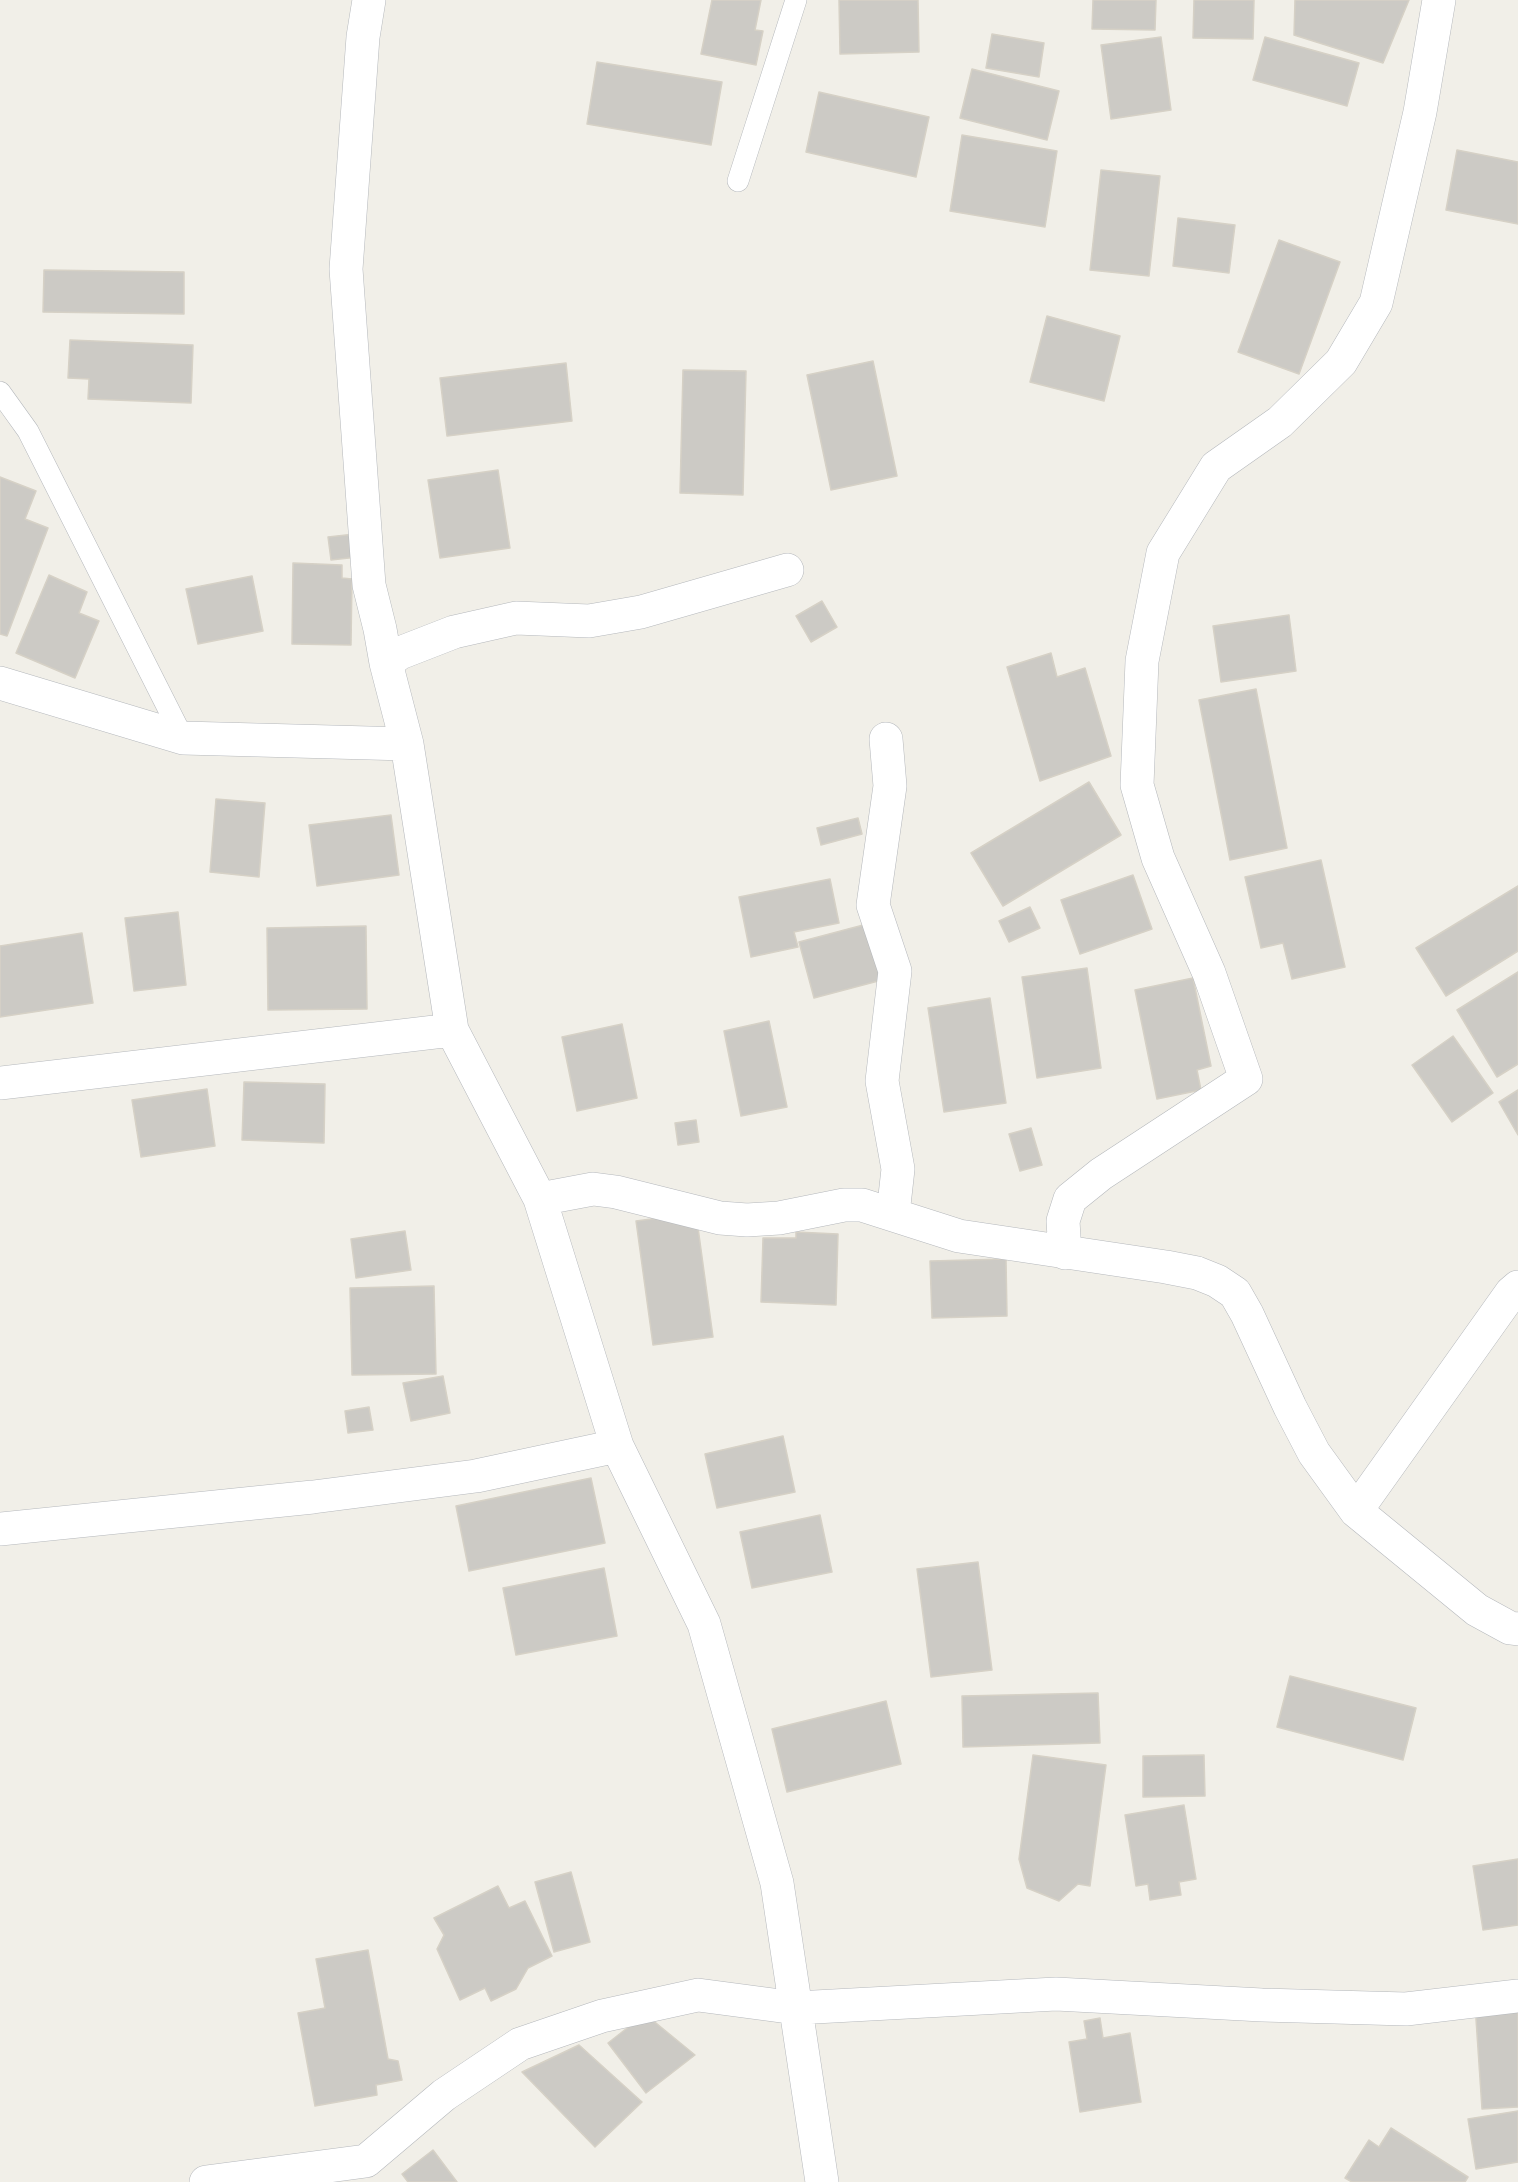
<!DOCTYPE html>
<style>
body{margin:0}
canvas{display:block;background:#f1efe8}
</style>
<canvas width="1518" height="2182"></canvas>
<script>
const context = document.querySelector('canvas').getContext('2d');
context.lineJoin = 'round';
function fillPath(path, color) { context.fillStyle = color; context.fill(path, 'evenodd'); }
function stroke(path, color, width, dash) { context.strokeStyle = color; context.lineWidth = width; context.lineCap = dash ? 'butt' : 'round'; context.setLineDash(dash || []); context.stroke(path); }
const building = new Path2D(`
 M712,0H761L755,30L763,31L756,65L701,54Z
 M839,0H918L919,52L840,54Z
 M1093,0H1156L1155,30L1092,29Z
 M1194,0H1254L1253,39L1193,38Z
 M1295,0H1409L1383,63L1294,35Z
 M992,34L1044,43L1039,77L986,68Z
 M1161,37L1171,110L1111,119L1101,45Z
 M1265,37L1359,63L1347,106L1253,80Z
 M597,62L722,82L711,145L587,124Z
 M972,69L1059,91L1047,140L960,118Z
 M819,92L929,117L916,177L806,152Z
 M962,135L1057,151L1045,227L950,211Z
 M1457,150L1518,162V224L1446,210Z
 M1101,170L1160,176L1149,276L1090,270Z
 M1178,218L1235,225L1229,273L1173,266Z
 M1279,240L1340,262L1299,374L1238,352Z
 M44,270L184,272V314L43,312Z
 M1047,316L1120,336L1104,401L1030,382Z
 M70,340L193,345L191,403L88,399L89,379L68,378Z
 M873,361L897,476L831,490L807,375Z
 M566,363L572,421L447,436L440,378Z
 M683,370L746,371L743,495L680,493Z
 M498,470L510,548L440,558L428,480Z
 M0,477L36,491L25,519L48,528L7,636L0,634Z
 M355,534L358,557L331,560L328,537Z
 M293,563L342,565V578L352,579L351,645L292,644Z
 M49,575L87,592L79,613L99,621L75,678L16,653Z
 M252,576L263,631L198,644L186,589Z
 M822,601L837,627L811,642L796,616Z
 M1289,615L1296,671L1221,682L1213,626Z
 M1051,653L1057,677L1085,668L1111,756L1040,781L1007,667Z
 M1256,689L1287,848L1230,860L1199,700Z
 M1089,782L1121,835L1003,906L971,853Z
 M216,799L265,803L259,877L210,872Z
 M391,815L399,875L317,886L309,825Z
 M858,818L862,834L821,845L817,828Z
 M1321,860L1345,967L1292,979L1283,943L1261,948L1245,877Z
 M1133,875L1152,929L1080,954L1061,900Z
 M830,879L839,923L794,932L798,947L751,957L739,897Z
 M1518,886V951L1446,996L1416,948Z
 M1030,907L1040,928L1009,942L999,921Z
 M178,912L186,985L134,991L125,918Z
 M867,924L882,980L814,998L799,942Z
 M366,926L367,1009L268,1010L267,928Z
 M82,933L93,1003L0,1017V946Z
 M1087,968L1101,1068L1037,1078L1022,977Z
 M1518,972V1064L1497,1077L1457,1010Z
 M1193,978L1211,1066L1197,1070L1201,1090L1157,1099L1135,990Z
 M990,998L1006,1103L944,1112L928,1008Z
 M769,1021L787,1107L741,1116L724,1031Z
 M622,1024L637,1098L577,1111L562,1037Z
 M1453,1036L1493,1093L1452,1122L1412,1065Z
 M244,1082L325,1084L324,1143L242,1140Z
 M207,1089L215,1146L141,1157L132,1100Z
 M1518,1090V1135L1499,1102Z
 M696,1120L699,1142L678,1145L675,1123Z
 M1031,1128L1042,1165L1020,1171L1009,1134Z
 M696,1213L713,1337L653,1345L636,1221Z
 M405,1231L411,1270L356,1278L351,1239Z
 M796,1232L838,1234L836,1305L761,1302L763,1238H796Z
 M1006,1259L1007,1316L932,1318L930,1261Z
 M434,1286L436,1374L352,1375L350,1288Z
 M443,1376L450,1413L411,1421L403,1383Z
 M369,1407L373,1430L348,1433L345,1411Z
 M783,1436L795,1492L717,1508L705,1454Z
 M591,1478L605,1543L469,1571L456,1506Z
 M820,1515L832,1572L752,1588L740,1532Z
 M978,1562L992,1670L931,1677L917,1569Z
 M604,1568L617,1636L516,1655L503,1588Z
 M1290,1676L1416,1708L1403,1760L1277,1727Z
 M1098,1693L1100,1743L963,1747L962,1696Z
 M886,1701L901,1764L787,1792L772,1729Z
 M1033,1755L1106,1765L1090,1886L1078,1884L1059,1901L1027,1888L1019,1859Z
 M1204,1755L1205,1796L1143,1797V1756Z
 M1184,1805L1196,1879L1179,1882L1181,1895L1150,1900L1148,1884L1136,1886L1125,1815Z
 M1518,1859V1925L1483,1930L1473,1866Z
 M571,1872L590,1942L554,1952L535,1882Z
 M498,1886L509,1908L525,1901L552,1956L528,1968L516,1989L491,2001L485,1988L460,2000L437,1949L444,1935L434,1918Z
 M368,1950L388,2059L398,2061L402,2080L376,2085L377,2095L315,2106L298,2013L325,2008L316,1959Z
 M1518,2001V2107L1482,2109L1475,2004Z
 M645,2014L695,2055L646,2093L608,2043Z
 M1100,2018L1103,2038L1130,2033L1141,2102L1080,2112L1069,2042L1087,2039L1084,2021Z
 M579,2045L642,2102L595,2147L522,2072Z
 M1518,2111V2162L1476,2169L1468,2119Z
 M1391,2128L1468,2177L1465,2182H1352L1345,2178L1369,2140L1379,2147Z
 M433,2150L457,2182H408L402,2174Z`);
fillPath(building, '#cccac5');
stroke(building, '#d6d1c6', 1.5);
const service = new Path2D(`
 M738,181L796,0
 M0,392L28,431L183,738`);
const minor = new Path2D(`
 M369,0L363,37L346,269L369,585L380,629L386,663L407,744L452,1030L540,1199L617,1446L704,1624L777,1883L822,2182
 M386,663L400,653L454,632L516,618L589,621L641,612L787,570
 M0,683L183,738L407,744
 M886,739L890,786L873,905L895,971L882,1081L898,1169L893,1214
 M0,1083L452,1030
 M540,1199L593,1189L616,1192L720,1218L747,1220L779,1218L844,1205H862L959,1236L1166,1267L1197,1273L1217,1281L1235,1293L1247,1314L1290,1407L1314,1453L1356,1511L1477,1610L1510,1628L1518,1629
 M1065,1253L1063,1221L1070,1199L1101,1174L1246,1079L1209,973L1158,858L1137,785L1142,661L1163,553L1216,467L1280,422L1341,362L1376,303L1420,112L1439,0
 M1356,1511L1511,1293L1518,1287
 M0,1529L313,1497L476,1476L617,1446
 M206,2182L366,2161L444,2095L520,2044L602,2016L698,1995L796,2008L1056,1994L1262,2005L1406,2009L1518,1996`);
stroke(service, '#b5b8bc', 22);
stroke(minor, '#b5b8bc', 34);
stroke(service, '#fff', 21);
stroke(minor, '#fff', 33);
</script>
